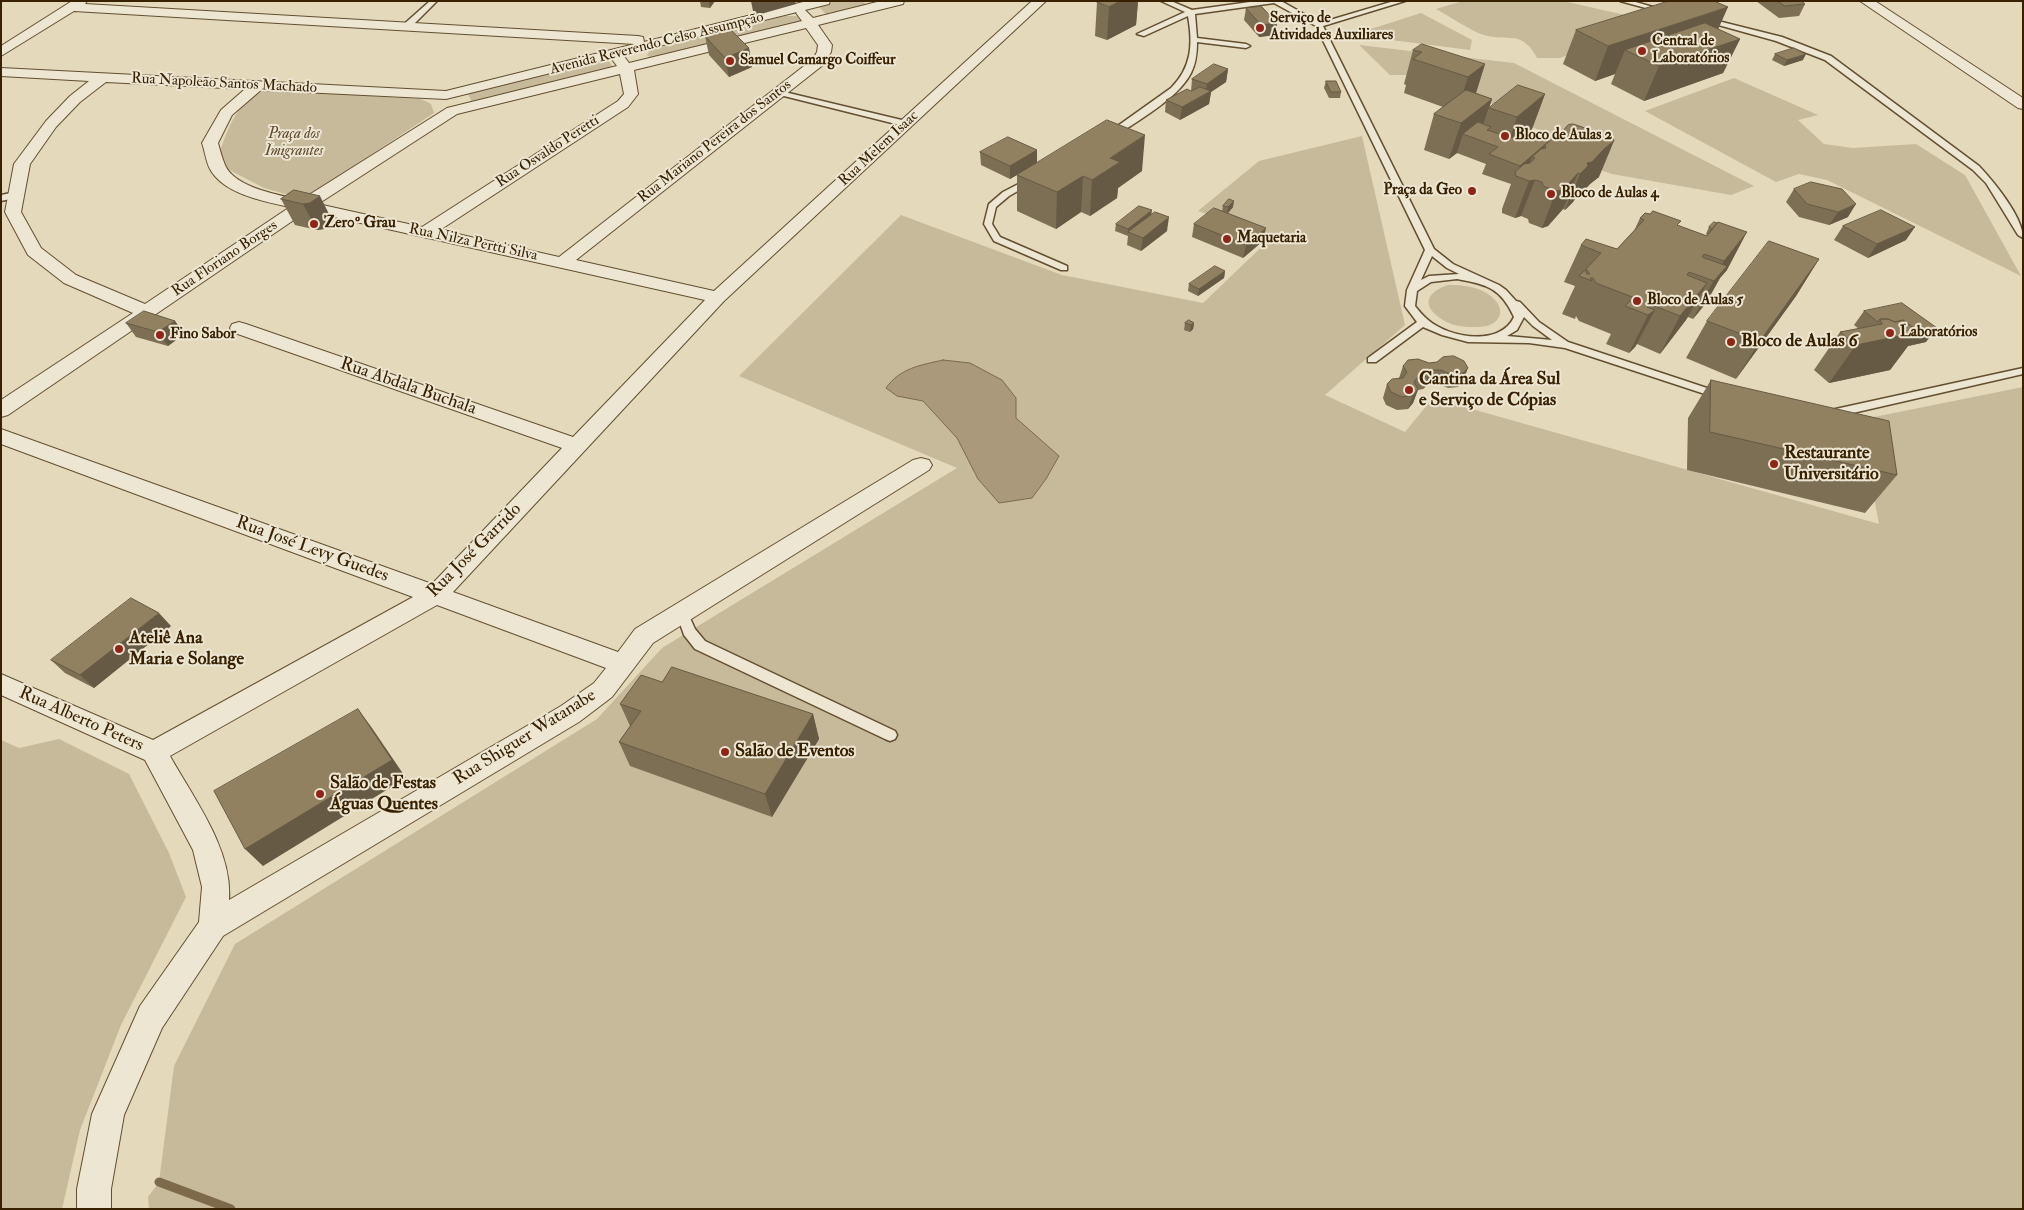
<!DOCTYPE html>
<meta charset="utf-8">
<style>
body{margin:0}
#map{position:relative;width:2024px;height:1210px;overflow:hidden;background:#e4d9bb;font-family:"IM FELL Double Pica",serif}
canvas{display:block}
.frame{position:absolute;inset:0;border:2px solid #382100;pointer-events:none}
</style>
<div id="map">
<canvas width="2024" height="1210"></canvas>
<div class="frame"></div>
</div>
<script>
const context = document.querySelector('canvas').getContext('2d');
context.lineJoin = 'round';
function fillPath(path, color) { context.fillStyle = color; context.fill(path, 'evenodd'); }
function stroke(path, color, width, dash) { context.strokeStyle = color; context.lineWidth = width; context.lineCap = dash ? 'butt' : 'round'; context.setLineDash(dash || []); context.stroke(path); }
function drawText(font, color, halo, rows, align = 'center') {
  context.font = font + ' "IM FELL Double Pica",serif'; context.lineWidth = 4; context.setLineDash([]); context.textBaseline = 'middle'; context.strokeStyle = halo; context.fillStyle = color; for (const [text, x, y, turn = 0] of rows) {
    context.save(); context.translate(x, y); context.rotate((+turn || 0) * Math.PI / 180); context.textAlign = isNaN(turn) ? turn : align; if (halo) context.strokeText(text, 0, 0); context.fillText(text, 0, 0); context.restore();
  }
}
fillPath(new Path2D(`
 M837,1H862L868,6L828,16L818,6Z
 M1463,1H1563L1625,15L1609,40L1560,58H1537C1522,29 1508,42 1484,35C1471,31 1449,16 1436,9Z
 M1421,13L1472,40L1470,50L1352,35Z
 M785,16H797L802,20L800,22L651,58L647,55L650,50Z
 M1359,45L1514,63L1754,186L1731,195L1612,174L1538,150L1540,131L1487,101L1412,75H1390Z
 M608,60L613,68L472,102L468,94Z
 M1734,78L1818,115L1798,120L1824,144L1853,148L1916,144L1965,175L2021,276L1827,180L1799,174L1776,182L1645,111Z
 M268,90L421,99L431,104L434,113L304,199L264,188L216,163C226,135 235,98 268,90Z
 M1362,136L1405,325L1325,395L1405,432L1433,398L1879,524L1859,420L2023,387V1209H149L148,1197L159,1182L174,1066L235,944L597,719L662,648L957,468L739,376L901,215L1062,275L1203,303L1273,236L1198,211L1259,161Z
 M1448,285C1462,285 1476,286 1488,294C1509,308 1501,327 1478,327C1469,327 1460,327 1451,324C1427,314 1417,295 1448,285Z
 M59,739L129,774L169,853L186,897L121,1025L80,1130L62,1209H1V740L19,748Z`), '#c7ba9b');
const water = new Path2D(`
 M943,360L970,363L1002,380L1016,398V418L1059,456L1046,479L1032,498L999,503L978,479L957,438L923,401L897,396L886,388C900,368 921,365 943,360Z`);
fillPath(water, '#aa9a7b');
stroke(water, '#7c6a4a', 1);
stroke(new Path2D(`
 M159,1182L231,1209`), '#7c6a4a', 9);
const service = new Path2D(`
 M430,1H437L409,29H403V25Z
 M1161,1H1171L1192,10L1257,1H1281L1320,23L1394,1H1405L1323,26L1434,249L1453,264L1499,285L1506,290L1516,301L1520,302L1539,322L1568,342L1725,394L1726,396L1725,398H1717L1565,348L1529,343L1468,342L1442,335L1423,327L1376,362H1368V358L1417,322L1405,306L1407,290L1425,250L1316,26L1274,3L1195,14L1197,38L1246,44L1250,46L1246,48L1197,42C1197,53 1196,63 1191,73C1178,99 1135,122 1111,139H1105V135L1171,88C1192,67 1193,44 1188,16L1144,36L1137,34L1185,12ZM1432,256L1447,268L1459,274L1429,276L1421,280ZM1457,279C1486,284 1501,288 1514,317C1500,347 1449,338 1428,320C1423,316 1419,311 1415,306L1417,291L1431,282ZM1524,317L1533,326L1552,340L1507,336L1517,330Z
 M1620,1H1632L1667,11L1664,13Z
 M1706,18L1782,37L1831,56L1979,166C1994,182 2023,217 2023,238L2018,235L1986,183L1973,170L1825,60L1776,41L1704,21L1702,20Z
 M776,90L910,122L911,124L904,126L776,94Z
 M1030,178L1037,180L1009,196L996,207L992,224L1000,237L1067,266V270H1061L994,241L984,224L989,204L1003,192Z
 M16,192L19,193V197L1,201V195Z
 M2023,368V374L1831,418L1826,414L1831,410Z
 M682,607L686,609L695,629L705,641L895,731L897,735L895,739L890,741L885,739L695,649L684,635L676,612L678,609Z`);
const minor = new Path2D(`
 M72,1H87L85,4L638,36L643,37L644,42L807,1H830L829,4L805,10L813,18L881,1H904L903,4L818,25L832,45L831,52L823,65L576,260L714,291L1032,1H1046L724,301L453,592L618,652L635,629L913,460L921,458L929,460L932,465L929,470L653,643L612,697L579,722L223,936L162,1028L124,1115L111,1189V1209H77V1189L92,1114L140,1006L199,922L202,887L193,850L145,760L1,695V674L153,740L413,597L1,444V429L432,584L562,448L232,332L230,328L232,324L239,322L246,324L573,437L705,300L307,211L8,415L1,417V400L133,313L64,283L28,255L5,212L14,164L46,121L70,96L89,81L1,76V68L446,91L635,44L74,11L1,56V46ZM797,12L796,13L802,21L629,63L623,55ZM806,28L818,45L817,52L813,59L559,257L440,230L628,107L638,94L634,70ZM611,58L617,66L447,108L301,200C279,195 235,188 225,165C222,158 220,150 218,143L232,115L261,90L446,99ZM620,74L624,94L618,101L422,227L318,204L457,114ZM106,82L245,89L221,110L202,143C205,151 206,162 210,169C223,194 266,202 290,207L145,304L76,275L41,248L21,212L30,164L56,127L80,102ZM437,605L606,668L594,683L561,706L229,900C233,850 194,799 170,756Z
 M1860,1H1875L2023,98V109L2018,108Z`);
stroke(service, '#634f2f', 3);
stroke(minor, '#634f2f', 2);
fillPath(service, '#ede6d3');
fillPath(minor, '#ede6d3');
fillPath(new Path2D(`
 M700,1H715L710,8L701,7Z
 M1138,1L1136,25L1107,40L1095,36L1097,2Z
 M1756,1H1801L1805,4L1799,16L1779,18Z
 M1246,8L1277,23L1275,35L1259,37L1244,20Z
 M1576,30L1740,39L1723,73L1644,101L1611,84L1615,74L1595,81L1563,64Z
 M705,36L749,48L752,67L729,77L709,55Z
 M1413,50L1485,64L1476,93L1492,99L1484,124L1489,108L1545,94L1532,129L1528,133L1599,177L1590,184L1577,198L1575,199L1573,202L1565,210L1563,209L1548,226L1542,228L1529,223L1528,219L1521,216L1515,218L1502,213V209L1511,184L1482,174L1486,164L1457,153L1449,159L1424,150L1434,114L1443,107L1404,93L1406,85L1404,84Z
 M1775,54L1803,60L1784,66L1772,60Z
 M1228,69L1226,82L1211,92L1209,104L1180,120L1165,112L1166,100L1191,91L1192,79Z
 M1326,81L1341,92L1340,98H1329L1324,88Z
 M1037,150V163L1010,179L981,165L980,152Z
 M1142,171L1118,188L1117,198L1090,216L1081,212L1056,229L1017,211V175Z
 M1794,189L1848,217L1829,225L1799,217L1786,202Z
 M294,190L333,222L324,229L317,230L295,225L281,199Z
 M1223,206L1233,207L1228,213L1263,241L1243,258L1192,237L1194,224L1222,211Z
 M1151,214L1167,231L1141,251L1127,245L1128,236L1115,231L1116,224Z
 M1640,218L1679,226L1707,236V235L1706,234L1709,227L1714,222L1727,270L1720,278L1706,303L1693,319L1688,317L1660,354L1637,344L1635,347L1629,353L1606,344L1611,334L1579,321L1576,316L1575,319L1562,314L1575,286L1564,282L1581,245L1617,249L1634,231Z
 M1843,226L1906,240L1868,258L1834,240Z
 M1819,259L1796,296L1736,379L1686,358L1707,321Z
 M1225,271L1224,278L1198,296L1188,291L1189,284Z
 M1864,311L1926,342L1908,346L1890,370L1829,383L1814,370L1840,332L1859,329L1854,325Z
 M175,321L184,334L168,346L136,337L126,323Z
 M1185,323H1194L1193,329L1190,332L1184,330Z
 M1464,361L1463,381L1458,387L1448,388L1436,383L1428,384L1423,389L1418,390L1413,403L1408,409L1397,410L1386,405L1383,398L1387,384L1399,378L1403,366Z
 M1711,380L1897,475L1865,513L1687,470L1688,418Z
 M171,626L94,688L65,673L51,660Z
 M662,682L813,714L819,739L772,817L630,766L619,742L630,726L620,704Z`), '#7d6f53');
fillPath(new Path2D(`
 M709,1H715L710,8Z
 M751,1H795L796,4L754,16Z
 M1120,1H1138L1136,25L1107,40L1109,7Z
 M1728,7L1713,41L1625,50L1615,74L1595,81L1608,46Z
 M1277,23L1275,35L1259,37L1261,25Z
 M1740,39L1723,73L1644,101L1659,66Z
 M749,48L752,67L729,77L725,58Z
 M1806,54L1803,60L1784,66L1787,60Z
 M1485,64L1474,99L1457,112L1468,77Z
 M1228,69L1226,82L1211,92L1209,104L1180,120L1182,107L1205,95L1207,84Z
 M1545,94L1532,129L1505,153L1517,117Z
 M1492,99L1480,134H1463L1457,153L1449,159L1461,123Z
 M1145,135L1142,171L1118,188L1117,198L1090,216L1092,180L1110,158Z
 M1549,141L1546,148L1545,145L1539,163L1535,158L1532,157L1525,175L1516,177L1520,166Z
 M1614,141L1599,177L1590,184L1577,198L1575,199L1573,202L1565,210L1580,174L1587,163L1605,148Z
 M1037,150V163L1010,179V166Z
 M1578,173L1563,209L1548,226L1542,228L1556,191Z
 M1083,176L1081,212L1056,229L1057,192Z
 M1535,180L1521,216L1515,218L1529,181Z
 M320,196L333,222L324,229L317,230L303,204Z
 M1234,201L1233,207L1227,214L1228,207Z
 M1856,204L1848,217L1829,225L1838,212Z
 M1152,210L1151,217L1128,232V236V229Z
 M1169,217L1167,231L1141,251L1143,238Z
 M1915,227L1906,240L1868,258L1877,244Z
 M1266,228L1263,241L1243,258L1246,245Z
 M1747,232L1727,270L1720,278L1706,303L1693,319L1724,261Z
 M1819,259L1796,296L1736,379L1760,341Z
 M1225,271L1224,278L1198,296L1199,289Z
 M1707,283L1686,320L1660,354L1680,316Z
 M1655,310L1635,347L1629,353L1648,315Z
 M175,321L184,334L168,346L158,332Z
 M1194,323L1193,329L1190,332L1191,325Z
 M1937,328L1926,342L1908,346L1890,370L1829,383L1856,345Z
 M1468,368L1463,381L1458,387L1463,373Z
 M1433,370L1428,384L1423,389L1428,376Z
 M1418,389L1413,403L1408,409L1413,395Z
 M159,613L171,626L94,688L80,675Z
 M358,709L372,728L406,778L263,866L245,849Z
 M813,714L819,739L772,817L765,794Z`), '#665a44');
const building = new Path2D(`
 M1100,1H1120L1109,7L1097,2Z
 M1669,1H1714L1728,7L1608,46L1576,30Z
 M1778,1H1801L1805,4L1785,6Z
 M1262,7L1277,23L1261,25L1246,8Z
 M1705,23L1740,39L1659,66L1625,50Z
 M731,30L749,48L725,58L705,36Z
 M1422,44L1485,64L1468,77L1413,59L1422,52L1413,50Z
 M1794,48L1806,54L1787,60L1775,54Z
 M1214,64L1228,69L1207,84L1192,79Z
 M1326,81H1336L1341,92H1331Z
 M1518,85L1545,94L1517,117L1489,108Z
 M1200,87L1211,91L1182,107L1166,100L1187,89L1191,91Z
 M1466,90L1492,99L1461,123L1434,114Z
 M1107,120L1145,135L1110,158L1120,162L1092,180L1083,176L1057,192L1017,175Z
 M1478,122L1491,127L1487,130L1512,138L1521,131L1549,141L1520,166L1489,154L1498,147L1463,134Z
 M1573,124L1588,129V132L1613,138L1614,141L1605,148L1592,162L1587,163L1588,166L1580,174L1578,173L1563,190L1556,191L1543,186L1542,182L1535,180L1529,181L1516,176L1515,172L1524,164L1530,163L1535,158L1532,157L1541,149L1546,148L1545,145L1553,138L1556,139L1568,125Z
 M1008,137L1037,150L1010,166L980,152Z
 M1811,182L1842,189L1856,204L1838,212L1807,204L1794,189Z
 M294,190L320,196L310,203L303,204L281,199Z
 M1229,199L1234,201L1228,207L1223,206Z
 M1139,206L1152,210L1128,229L1116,224Z
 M1214,208L1266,228L1246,245L1194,224Z
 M1881,210L1915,227L1877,244L1843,226Z
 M1653,211L1681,221L1677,225L1707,236L1718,222L1747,232L1724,261L1704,254L1702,257L1727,266L1714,281L1689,272L1687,275L1707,283L1680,316L1650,304L1647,307L1655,310L1648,315L1625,306L1630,301L1637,303L1640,300L1596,283L1593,278H1590L1592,281L1579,276L1585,270L1587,274H1590L1586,269L1601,253L1581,245L1586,239L1617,249L1644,220L1640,218L1645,213L1650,214Z
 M1155,212L1169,217L1143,238L1128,232Z
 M1714,222L1717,223L1712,229L1709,227Z
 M1769,241L1819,259L1760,341L1707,321Z
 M1215,266L1225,271L1199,289L1189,284Z
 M1902,303L1937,328L1919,332L1903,320L1895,322L1888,319H1880L1878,322L1864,311Z
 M144,311L175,321L158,332L126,323Z
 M1880,319H1888L1895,322L1903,320L1919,332L1856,345L1840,332L1882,324Z
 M1189,320L1194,323L1191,325L1185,323Z
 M1454,356L1464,361L1468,368L1463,373L1453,375L1441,370H1433L1428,376L1418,377L1414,382L1418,389L1413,395L1402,397L1391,392L1387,384L1392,379L1403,378L1407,372L1403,366L1408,360L1418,359L1429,363L1437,362L1443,357Z
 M1711,380L1889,421L1897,475L1710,432Z
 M131,598L159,613L80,675L51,660Z
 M672,667L813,714L765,794L619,742L641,711L620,704L641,675L662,682Z
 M358,709L392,760L245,849L214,791Z`);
fillPath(building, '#918161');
stroke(building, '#665a44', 1);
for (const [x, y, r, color] of [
 [1260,28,5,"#8f2418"],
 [1642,51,5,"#8f2418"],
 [730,61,5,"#8f2418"],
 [1505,136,5,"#8f2418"],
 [1472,191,5,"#8f2418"],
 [1551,194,5,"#8f2418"],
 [314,224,5,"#8f2418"],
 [1227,239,5,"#8f2418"],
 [1637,301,5,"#8f2418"],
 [1890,333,5,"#8f2418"],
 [160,335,5,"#8f2418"],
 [1731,342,5,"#8f2418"],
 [1409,390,5,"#8f2418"],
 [1774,464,5,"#8f2418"],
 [119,649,5,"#8f2418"],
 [725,752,5,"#8f2418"],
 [320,794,5,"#8f2418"]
]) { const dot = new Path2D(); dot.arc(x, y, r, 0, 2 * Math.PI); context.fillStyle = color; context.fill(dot); stroke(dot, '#ede6d3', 2); }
drawText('bold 15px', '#382100', '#ede6d3', [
 ["Serviço de",1270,19],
 ["Atividades Auxiliares",1270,36],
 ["Central de",1652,42],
 ["Laboratórios",1652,59],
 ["Samuel Camargo Coiffeur",740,61],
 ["Bloco de Aulas 2",1515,136],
 ["Praça da Geo",1462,191,"right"],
 ["Bloco de Aulas 4",1561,194],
 ["Zer0º Grau",324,224],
 ["Maquetaria",1237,239],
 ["Bloco de Aulas 5",1647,301],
 ["Laboratórios",1900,333],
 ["Fino Sabor",170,335]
], 'left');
drawText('15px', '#382100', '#ede6d3', [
 ["Avenida Reverendo Celso Assumpção",657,44,-14],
 ["Rua Napoleão Santos Machado",224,84,3],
 ["Rua Mariano Pereira dos Santos",715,142,-38],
 ["Rua Melem Isaac",879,149,-43],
 ["Rua Osvaldo Peretti",548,152,-33],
 ["Rua Nilza Pertti Silva",473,243,12],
 ["Rua Floriano Borges",225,259,-34]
]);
drawText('italic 15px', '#5c4727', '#ede6d3', [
 ["Praça dos",294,135],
 ["Imigrantes",294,152]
]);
drawText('bold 18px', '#382100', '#ede6d3', [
 ["Bloco de Aulas 6",1741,342],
 ["Cantina da Área Sul",1419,380],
 ["e Serviço de Cópias",1419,401],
 ["Restaurante",1784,454],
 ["Universitário",1784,475],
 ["Ateliê Ana",129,639],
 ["Maria e Solange",129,660],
 ["Salão de Eventos",735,752],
 ["Salão de Festas",330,784],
 ["Águas Quentes",330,805]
], 'left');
drawText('18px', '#382100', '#ede6d3', [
 ["Rua Abdala Buchala",408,387,19],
 ["Rua José Levy Guedes",312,550,20],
 ["Rua José Garrido",475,551,-45],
 ["Rua Alberto Peters",81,720,24],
 ["Rua Shiguer Watanabe",525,738,-32]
]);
</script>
